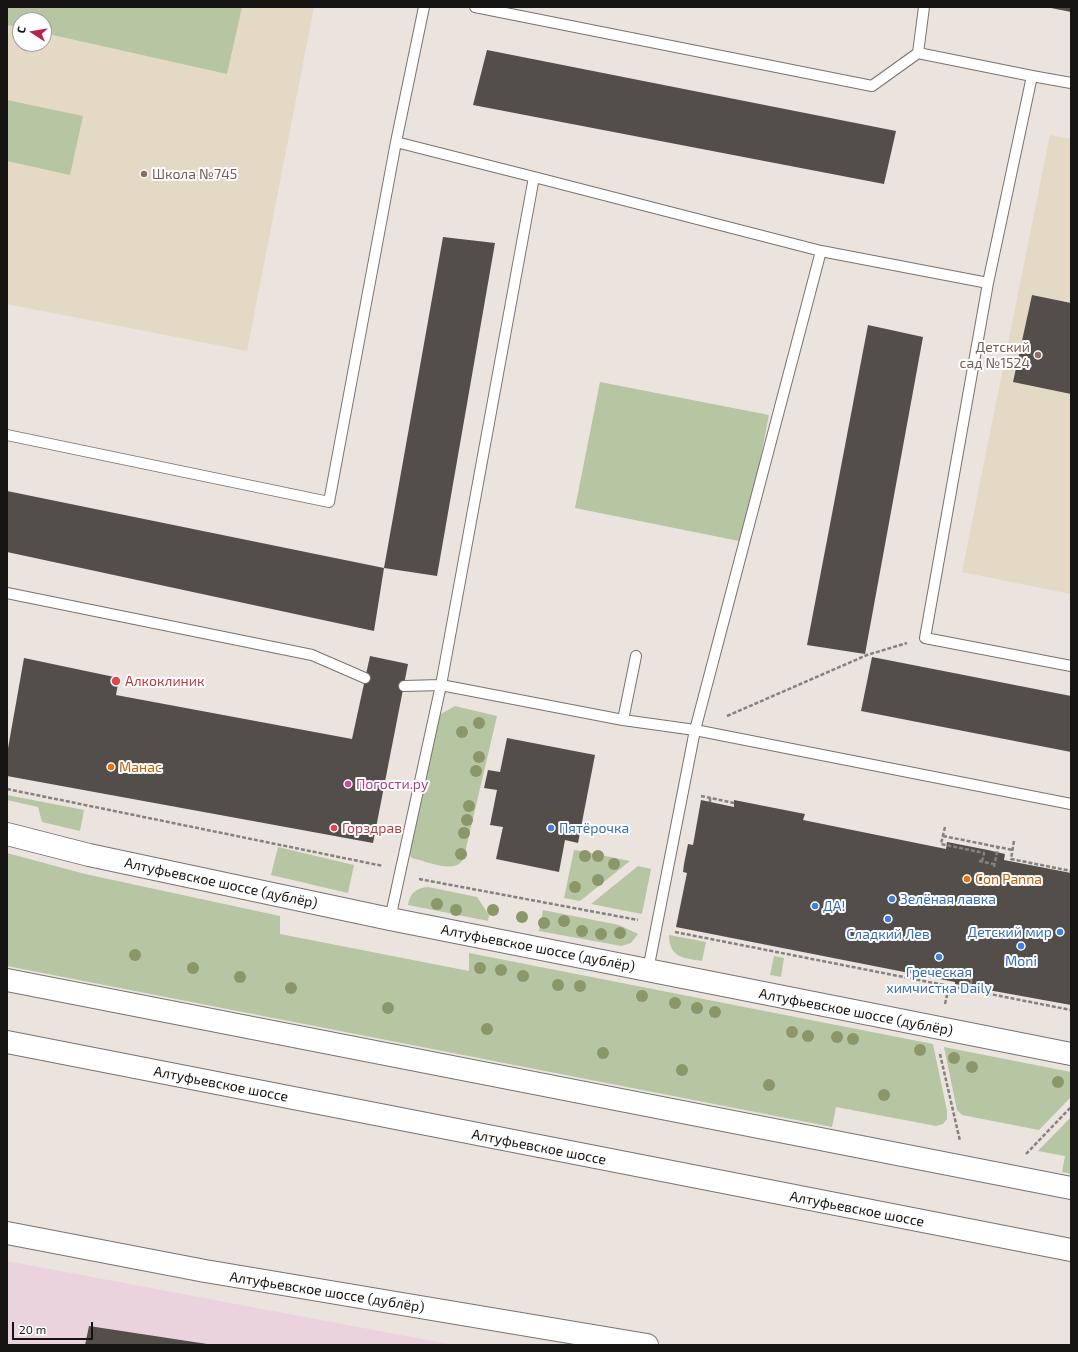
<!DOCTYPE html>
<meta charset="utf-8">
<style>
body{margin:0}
#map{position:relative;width:1078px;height:1352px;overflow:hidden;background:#eae3de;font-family:"Exo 2",sans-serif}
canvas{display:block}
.frame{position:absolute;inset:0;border:8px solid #161413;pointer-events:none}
.north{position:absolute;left:12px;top:12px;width:40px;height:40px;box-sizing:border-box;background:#fff;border:1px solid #a2a1a1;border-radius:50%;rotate:282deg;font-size:11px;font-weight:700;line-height:16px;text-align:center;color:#161413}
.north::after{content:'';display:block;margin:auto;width:14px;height:18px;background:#b5244d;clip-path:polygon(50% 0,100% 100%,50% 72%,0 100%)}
.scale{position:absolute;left:12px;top:1322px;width:81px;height:18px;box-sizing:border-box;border:2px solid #161413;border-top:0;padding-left:5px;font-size:12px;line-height:14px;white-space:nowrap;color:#161413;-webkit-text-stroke:3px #fff;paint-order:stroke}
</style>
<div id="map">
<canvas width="1078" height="1352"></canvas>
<div class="frame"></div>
<div class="north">С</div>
<div class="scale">20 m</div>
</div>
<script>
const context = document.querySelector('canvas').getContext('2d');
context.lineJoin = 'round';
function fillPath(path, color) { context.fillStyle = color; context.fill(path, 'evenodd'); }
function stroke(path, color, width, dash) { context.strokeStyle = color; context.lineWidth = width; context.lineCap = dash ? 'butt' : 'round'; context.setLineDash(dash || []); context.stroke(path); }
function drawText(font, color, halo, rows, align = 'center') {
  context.font = font + ' "Exo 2",sans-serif'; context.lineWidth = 4; context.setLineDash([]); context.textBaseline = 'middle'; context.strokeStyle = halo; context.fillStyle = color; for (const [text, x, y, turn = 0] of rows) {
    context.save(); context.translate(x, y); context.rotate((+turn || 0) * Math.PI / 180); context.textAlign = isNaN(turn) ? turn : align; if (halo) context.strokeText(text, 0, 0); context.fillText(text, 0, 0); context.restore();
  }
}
fillPath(new Path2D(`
 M7,1261L454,1345H7Z`), '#ebd3dd');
fillPath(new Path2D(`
 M7,7H314L247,351L7,304ZM20,20H44V44H20Z
 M1050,135L1071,139V594L962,572Z`), '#e4d9c5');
fillPath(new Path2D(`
 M7,7H242L227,74L44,33V20H20V28L7,25Z
 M7,100L83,116L70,175L7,161Z
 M600,382L769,415L744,542L575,508Z
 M455,706L497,716L464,857C458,876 426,861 412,858L408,852L439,715Z
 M7,795L84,810L80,831L42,822L38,807L7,800Z
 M278,847L354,865L348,893L271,875Z
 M574,850L581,851L630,861L580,901L564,898Z
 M7,853L85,874L280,916V934L469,971V953L933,1044L947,1111V1119L943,1124L936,1126L836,1107L832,1127L7,966Z
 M638,866L651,869L642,914L591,904Z
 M428,887L477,897L489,915L488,921L408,905C410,893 416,888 428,887Z
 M543,910L619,925L638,934L631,943L621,946L539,931Z
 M669,935L706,942L702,961C684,958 669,958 669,935Z
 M774,956L784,958L781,977L770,975Z
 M944,1047L1071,1072V1097L1039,1130L962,1115L957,1110Z
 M1071,1117V1174L1062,1172L1065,1156L1038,1151Z`), '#b6c6a3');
fillPath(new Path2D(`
 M1071,7V12L1051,8V7Z
 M487,50L896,131L884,184L473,105Z
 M443,237L495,243L437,576L384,568Z
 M1032,295L1071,303V394L1013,382Z
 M868,325L923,337L865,654L807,645Z
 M7,491L384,568L374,631L7,552Z
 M370,656L408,664L373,843L7,776V754L24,658L119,678L116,695L352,739Z
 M872,657L1071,696V752L861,711Z
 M507,738L595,755L578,843L565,840L559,872L496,859L503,827L490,825L497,790L484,788L488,770L500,772Z
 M701,800L734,807V800L805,814L803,820L946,849L947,842L988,850L1005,854L1004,860L1071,873V1005L955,984V982L676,927L687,873L683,872L684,864L688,844L693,845Z
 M89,1326L207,1344V1345H85Z`), '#544e4b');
const lane = new Path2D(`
 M475,7L872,86L918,53L1032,76L988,283
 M918,53L924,7
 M1032,76L1071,83
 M396,142L424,7
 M534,177L821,251L695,730L648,970
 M821,251L988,283L925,638L1071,666
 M7,435L329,502L396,142L534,177L441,685L390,919
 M7,593L312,655L365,678
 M404,686L441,685L623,720L695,730L1071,804
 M623,720L636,656`);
const secondary = new Path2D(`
 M7,834L89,855L390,919L1071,1054
 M7,1233L205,1271L647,1345`);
const primary = new Path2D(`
 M7,980L1071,1188
 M7,1042L1071,1250`);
stroke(lane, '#797370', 12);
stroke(secondary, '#797370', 24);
stroke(primary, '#797370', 24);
stroke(new Path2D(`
 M727,716L867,655L907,643
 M7,789L383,866
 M701,796L734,803
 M710,802V798
 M945,827L941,844L984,853L982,861
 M943,836L1013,850
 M1014,841L1011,859L1071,871
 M979,861L994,864
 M994,867L998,847
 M419,879L638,920
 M675,932L1071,1010
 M956,976L972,979
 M970,990L972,976
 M945,1004L949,986
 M940,1054L960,1141
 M1026,1154L1071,1107`), '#85817e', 2.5, [4, 2]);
stroke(lane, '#fff', 10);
stroke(secondary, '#fff', 22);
stroke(primary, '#fff', 22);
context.fillStyle = '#8b9769';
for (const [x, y] of [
 [479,723],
 [462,732],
 [479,757],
 [476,771],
 [469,806],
 [467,820],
 [464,833],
 [461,854],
 [585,856],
 [598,856],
 [614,864],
 [598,880],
 [575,887],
 [437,904],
 [456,910],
 [493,910],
 [522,917],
 [564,921],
 [544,923],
 [582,931],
 [620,933],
 [601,934],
 [135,955],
 [193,968],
 [480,968],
 [501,970],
 [523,976],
 [240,977],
 [558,985],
 [580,986],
 [291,988],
 [642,996],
 [675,1003],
 [388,1008],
 [697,1008],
 [715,1012],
 [487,1029],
 [792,1032],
 [808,1036],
 [837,1037],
 [853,1039],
 [920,1050],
 [603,1053],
 [954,1058],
 [972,1067],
 [682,1070],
 [1058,1082],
 [769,1085],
 [884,1095]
]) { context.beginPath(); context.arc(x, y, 6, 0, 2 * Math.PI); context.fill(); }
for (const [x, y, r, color] of [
 [144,174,4,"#8d6e63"],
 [1038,355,4,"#8d6e63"],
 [116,681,5,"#e0444e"],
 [111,767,4,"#e8710a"],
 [348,784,4,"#d1479c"],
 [334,828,4,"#e0444e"],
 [551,828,4,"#3f7fe0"],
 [967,879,4,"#e8710a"],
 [892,899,4,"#3f7fe0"],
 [815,906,4,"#3f7fe0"],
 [888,919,4,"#3f7fe0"],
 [1060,932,4,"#3f7fe0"],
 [1021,946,4,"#3f7fe0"],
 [939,957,4,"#3f7fe0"]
]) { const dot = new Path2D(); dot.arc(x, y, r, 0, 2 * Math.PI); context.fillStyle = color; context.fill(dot); stroke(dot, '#fff', 1.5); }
drawText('14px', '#785e54', '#fff', [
 ["Школа №745",152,174],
 ["Детский",1030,347,"right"],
 ["сад №1524",1030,363,"right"]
], 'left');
drawText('14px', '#be3a42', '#fff', [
 ["Алкоклиник",125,681],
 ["Горздрав",342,828]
], 'left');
drawText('14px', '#c56008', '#fff', [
 ["Манас",119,767],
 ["Con Panna",975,879]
], 'left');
drawText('14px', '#b23c85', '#fff', [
 ["Погости.ру",356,784]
], 'left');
drawText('14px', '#366cbe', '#fff', [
 ["Пятёрочка",559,828],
 ["Зелёная лавка",900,899],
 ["ДА!",823,906],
 ["Детский мир",1052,932,"right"],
 ["Сладкий Лев",888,934,"center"],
 ["Moni",1021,961,"center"],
 ["Греческая",939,972,"center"],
 ["химчистка Daily",939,988,"center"]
], 'left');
drawText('14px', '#161413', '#fff', [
 ["Алтуфьевское шоссе (дублёр)",221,883,12],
 ["Алтуфьевское шоссе (дублёр)",538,948,11],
 ["Алтуфьевское шоссе (дублёр)",856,1012,11],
 ["Алтуфьевское шоссе",221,1084,11],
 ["Алтуфьевское шоссе",539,1147,11],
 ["Алтуфьевское шоссе",857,1209,11],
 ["Алтуфьевское шоссе (дублёр)",327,1292,9]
]);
</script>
